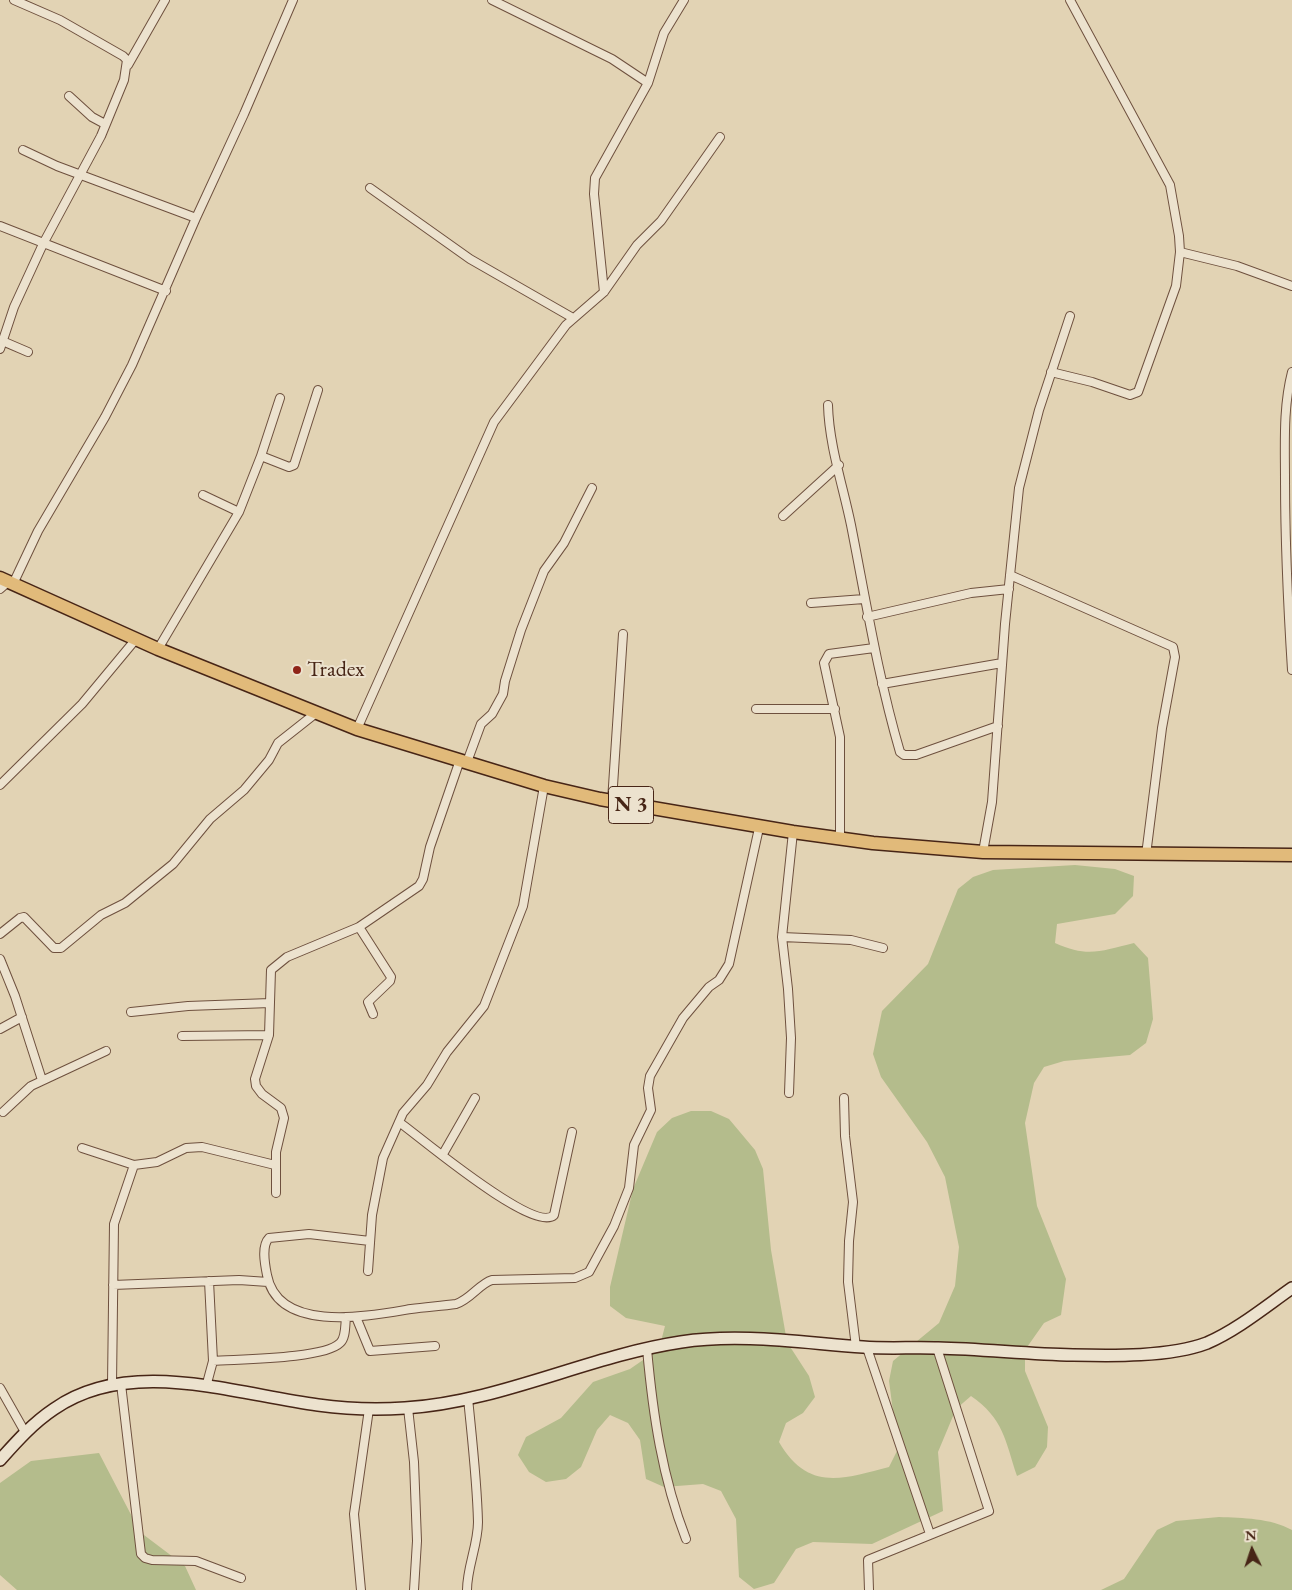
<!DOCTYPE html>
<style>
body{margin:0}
#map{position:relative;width:1292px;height:1590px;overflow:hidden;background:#e2d3b4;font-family:"EB Garamond",serif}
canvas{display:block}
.north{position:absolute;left:1227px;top:1525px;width:50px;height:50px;-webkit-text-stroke:4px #ece2ce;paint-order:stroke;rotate:356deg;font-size:14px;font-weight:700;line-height:20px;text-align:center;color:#472516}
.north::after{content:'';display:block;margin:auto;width:18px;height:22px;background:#472516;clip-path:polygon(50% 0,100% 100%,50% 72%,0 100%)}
</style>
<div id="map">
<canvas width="1292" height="1590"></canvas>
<div class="north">N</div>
</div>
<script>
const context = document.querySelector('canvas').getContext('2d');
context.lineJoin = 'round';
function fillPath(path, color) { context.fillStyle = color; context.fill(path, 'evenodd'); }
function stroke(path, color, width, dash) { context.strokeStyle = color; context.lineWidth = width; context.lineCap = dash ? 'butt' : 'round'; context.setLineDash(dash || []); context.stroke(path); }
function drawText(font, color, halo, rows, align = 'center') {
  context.font = font + ' "EB Garamond",serif'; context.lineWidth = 4; context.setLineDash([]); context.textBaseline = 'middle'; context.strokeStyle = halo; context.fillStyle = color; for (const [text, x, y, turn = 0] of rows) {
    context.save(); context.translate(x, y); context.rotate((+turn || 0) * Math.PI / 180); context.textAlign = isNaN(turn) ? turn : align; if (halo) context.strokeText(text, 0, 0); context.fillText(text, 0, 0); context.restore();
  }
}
fillPath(new Path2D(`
 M1075,865L1115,869L1134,876L1133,896L1115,914L1057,924L1055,943C1088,958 1101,951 1134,943L1148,958L1153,1019L1146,1043L1130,1055L1064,1061L1044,1067L1034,1083L1025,1123L1037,1206L1066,1279L1061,1315L1044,1323L1025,1350V1371L1048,1427L1047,1447L1035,1467L1017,1476C1005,1440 1004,1419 971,1396L956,1409L938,1452L943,1511L872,1544L813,1542L796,1549L774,1583L754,1589L739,1577L736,1519L721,1491L703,1484L664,1487L646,1479L640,1440L628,1423L610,1415L597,1430L581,1467L566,1479L546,1482L529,1472L518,1455L526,1437L561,1418L593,1382L630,1369L659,1349L665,1326L626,1318L610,1306V1287L633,1189L657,1132L672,1118L691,1111H711L729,1119L755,1150L763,1169L771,1250L787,1342L809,1376L815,1397L803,1413L786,1423L779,1442C808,1492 843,1479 889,1467L898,1449L889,1381L893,1361L939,1323L955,1286L959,1247L945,1177L927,1142L881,1077L873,1054L882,1011L928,964L958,889L973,877L993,870Z
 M99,1453L140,1532L185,1566L196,1590H17L0,1575V1483L31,1461Z
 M1219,1517C1243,1518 1270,1518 1292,1530V1590H1101L1124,1579L1157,1530L1176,1521Z`), '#b4bc8c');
const minor = new Path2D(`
 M492,0L612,59L648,83
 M128,65L165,0
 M69,96L92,117L105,124
 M23,150L57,166L196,218
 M370,188L470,259L573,318
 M0,226L166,291
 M1180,252L1237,266L1292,286
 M604,292L594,194L595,178L648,83L664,33L684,0
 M0,340L28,352
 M0,349L14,307L43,244L101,136L124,80L127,60L123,56L60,20L14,0
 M1051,372L1092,382L1130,395L1138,392L1176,286L1180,252L1179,236L1170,185L1070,0
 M1292,372C1283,407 1285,443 1285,479C1285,542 1288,607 1292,670
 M828,405C829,445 843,486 851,525C866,601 878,677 900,752L904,755H916L998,726
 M261,456L289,467L294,465L318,390
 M203,495L239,512
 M783,516L839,465
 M1010,575L1173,647L1175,657L1162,728L1146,855
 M13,584L38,531L105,417L132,365L196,218L244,114L293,0
 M0,589L8,582
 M811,603L864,599
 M867,617L971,593L1009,589
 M158,649L239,512L261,456L280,398
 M882,684L1002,663
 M756,709H835
 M357,729L494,422L566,325L604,292L637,245L661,221L720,137
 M467,762L481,724L492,714L503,694L505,681L521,630L544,571L564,543L592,488
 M0,785L82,704L136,639
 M612,801L623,634
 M840,839V737L824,663L829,654L874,648
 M983,852L992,802L1005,624L1019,488L1039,410L1070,316
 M359,927L391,977L390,981L368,1002L373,1014
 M0,934L20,918L24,917L54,948H61L101,915L125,903L173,864L210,819L244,790L269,760L278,743L316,713
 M782,937L851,940L883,948
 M0,959L15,996L42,1080
 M131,1012L188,1006L270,1003
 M0,1029L22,1017
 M182,1036L269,1035
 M789,1093L791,1038L788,989L782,937L793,832
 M844,1098L845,1136L853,1202L849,1241L848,1282L856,1347
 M3,1112L31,1086L106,1051
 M399,1122C420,1137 534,1234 554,1215L572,1132
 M82,1148L134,1165L157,1162L186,1148L202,1147L275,1165
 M443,1154L475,1098
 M276,1193V1152L284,1118L281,1108L262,1094L256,1086L255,1079L269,1035L271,970L287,957L359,927L419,886L423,879L430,847L460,760
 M370,1241L309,1234L269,1238C261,1246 265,1265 267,1275C278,1334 369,1316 411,1309C426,1307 441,1306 456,1304C471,1299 479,1284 492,1280L575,1278L589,1272L614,1226L629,1188L634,1145L651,1110L648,1088L650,1076L683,1018L709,987L719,980L729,964L759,828
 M368,1271L372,1215L383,1158L403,1113L427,1085L447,1052L484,1006L523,906L544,786
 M113,1285L239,1280L268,1282
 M356,1317L370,1351L435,1346
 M867,1348L930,1534
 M647,1349C653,1415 662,1477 686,1539
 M213,1361C239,1359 324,1359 340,1343C346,1338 345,1325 346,1317
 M112,1384L114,1224L134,1165
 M121,1384L141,1554L145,1558L152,1560L196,1561L241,1578
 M206,1387L213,1361L209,1281
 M0,1388L25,1432
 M408,1408L414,1462L417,1541L414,1590
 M361,1590L354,1514L369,1409
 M467,1590C467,1567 478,1545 478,1522C477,1481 472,1439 468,1398
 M869,1590L868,1560L989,1511L937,1348`);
const secondary = new Path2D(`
 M0,1460C17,1441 33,1423 54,1409C130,1356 234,1394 318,1405C347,1409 376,1410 405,1408C500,1402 588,1356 681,1342C741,1333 803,1343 863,1347C888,1349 913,1347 938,1348C983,1349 1027,1354 1073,1355C1112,1356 1170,1357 1207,1343C1237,1330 1265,1307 1292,1288`);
const trunk = new Path2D(`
 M0,578L158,649L357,729L544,786L600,799L793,832L873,843L983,852L1292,855`);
stroke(minor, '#6e503e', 10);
stroke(secondary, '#472516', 14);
stroke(trunk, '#472516', 15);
stroke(minor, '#ece2ce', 8);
stroke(secondary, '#ece2ce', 11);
stroke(trunk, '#e1ba7a', 12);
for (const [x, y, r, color] of [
 [297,670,5,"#8f2418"]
]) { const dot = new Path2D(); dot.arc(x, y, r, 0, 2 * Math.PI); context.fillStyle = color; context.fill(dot); stroke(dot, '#ece2ce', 2); }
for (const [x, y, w] of [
 [631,805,45]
]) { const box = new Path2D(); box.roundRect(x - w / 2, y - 18.5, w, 37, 4); context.fillStyle = '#ece2ce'; context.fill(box); stroke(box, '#472516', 1); }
drawText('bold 21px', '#472516', null, [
 ["N 3",631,805]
]);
drawText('22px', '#472516', '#ece2ce', [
 ["Tradex",307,670]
], 'left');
</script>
